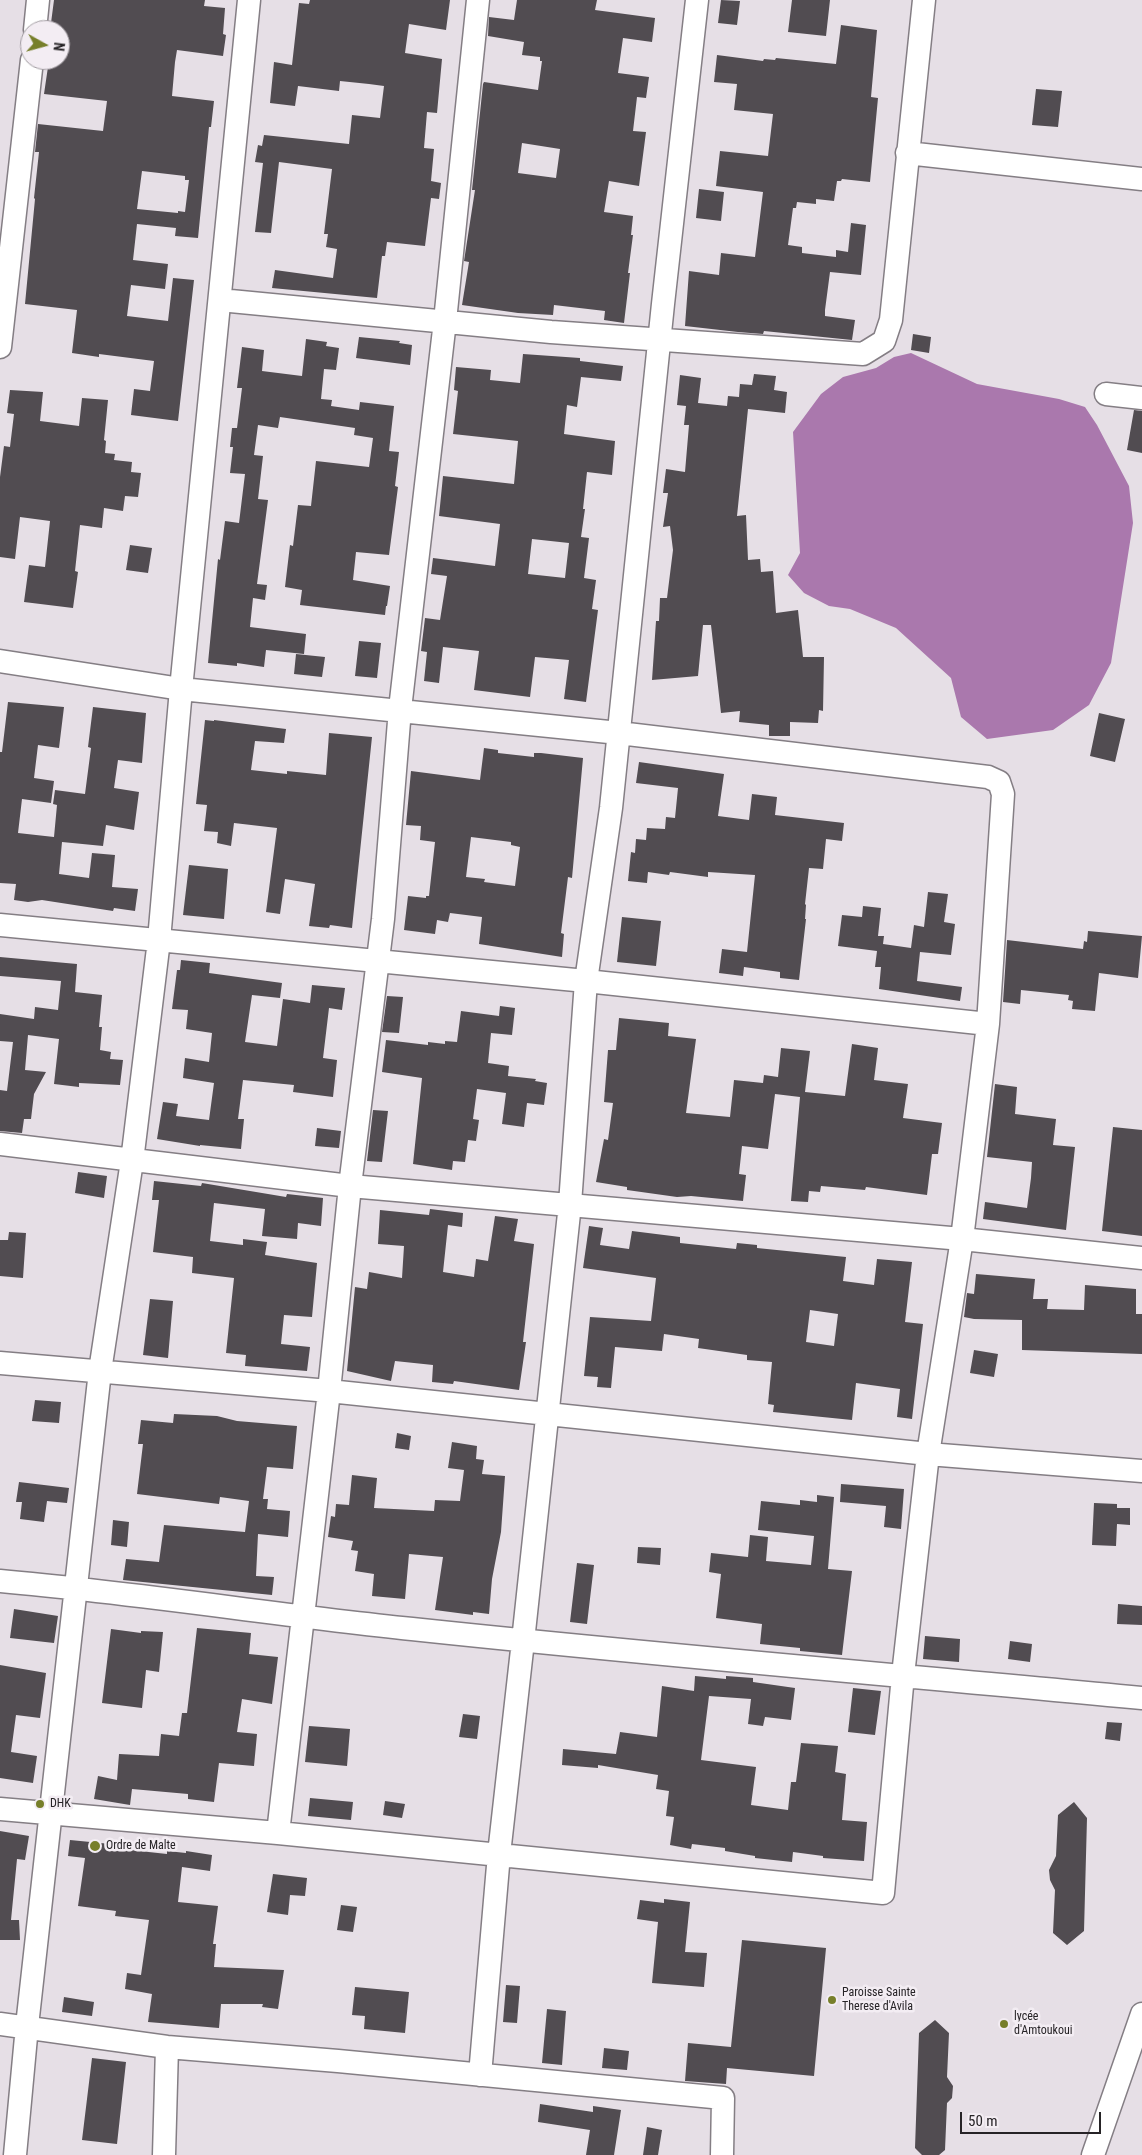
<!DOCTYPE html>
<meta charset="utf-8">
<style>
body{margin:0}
#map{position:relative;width:1142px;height:2155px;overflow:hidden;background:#e6dfe6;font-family:"Roboto Condensed",sans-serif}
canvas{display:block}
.north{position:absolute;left:20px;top:20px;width:50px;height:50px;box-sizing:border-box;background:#f3edf3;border:1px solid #a19ca1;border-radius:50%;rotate:97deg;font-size:14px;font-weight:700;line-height:20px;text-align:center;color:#262326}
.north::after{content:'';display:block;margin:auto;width:18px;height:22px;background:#777f2a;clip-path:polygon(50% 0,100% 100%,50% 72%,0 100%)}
.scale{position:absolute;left:960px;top:2112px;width:141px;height:22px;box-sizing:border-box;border:2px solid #262326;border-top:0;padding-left:6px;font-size:15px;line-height:18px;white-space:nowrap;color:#262326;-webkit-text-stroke:4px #f3edf3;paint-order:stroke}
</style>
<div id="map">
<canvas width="1142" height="2155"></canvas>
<div class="north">N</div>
<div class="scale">50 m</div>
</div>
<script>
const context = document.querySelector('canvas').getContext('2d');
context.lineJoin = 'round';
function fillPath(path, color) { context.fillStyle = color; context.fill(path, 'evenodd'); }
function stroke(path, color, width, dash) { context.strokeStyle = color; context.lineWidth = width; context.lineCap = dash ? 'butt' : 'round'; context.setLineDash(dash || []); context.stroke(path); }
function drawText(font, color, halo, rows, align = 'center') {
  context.font = font + ' "Roboto Condensed",sans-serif'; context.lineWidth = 5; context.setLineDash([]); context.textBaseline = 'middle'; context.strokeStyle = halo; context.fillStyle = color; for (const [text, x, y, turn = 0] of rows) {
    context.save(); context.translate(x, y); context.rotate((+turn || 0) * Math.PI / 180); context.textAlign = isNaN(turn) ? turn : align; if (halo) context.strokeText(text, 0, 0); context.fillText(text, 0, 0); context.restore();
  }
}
fillPath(new Path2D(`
 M911,353L977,384L1059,399L1085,407L1097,425L1129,486L1133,523L1111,663L1089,705L1053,730L987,739L961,717L951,678L896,628L850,609L829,606L804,593L788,575L800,553L793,432L821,394L843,377L876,368L894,357Z`), '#aa78ad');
fillPath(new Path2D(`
 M54,0H205L204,6L225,8L223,34L226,35L223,56L177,50L175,62L172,96L214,101L211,127H209L198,238L175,236L176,228L137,224L133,260L168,264L165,289L131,285L127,316L168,321L173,278L194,280L178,421L131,415L134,389L150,391L154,361L99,354V357L72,353L77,310L25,304L35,199L34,198L39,152H35L38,124L103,131L107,101L44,94L49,60L60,62V30H55V23H51ZM142,171L185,176V180H189L185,212L178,211V213L137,209Z
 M310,0H450L446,30L409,24L405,53L442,59L437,113L427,112L424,148L434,149L431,181L441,183L439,199L431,198L425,246L387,242L385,256H382L377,298L272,288L275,270L333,278L337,249L326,247L328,234H324L332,169L279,162L271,233L255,232L263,163L255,162L258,145L262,146L264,135L349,144L352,115L380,118L384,86L369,84L340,81L339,91L298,86L295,106L270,103L274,62L292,65L299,3L309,4Z
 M517,0H597L595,10L655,18L652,42L623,38L618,73L649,77L646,98L637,97L633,131L646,132L639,186L609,181L604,212L633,216L631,235H633L628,273H630L624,323L604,320L605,311L554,305L553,315L518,313L462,305L469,262L464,261L475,190H472L483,84L484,82L538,90L542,61H540V57L522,55L524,42L488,36L489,17L514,20ZM522,143L560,149L556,178L518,173Z
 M721,0L740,1L737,25L718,23Z
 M792,0H830L826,36L788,32Z
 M841,25L877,30L871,97L878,98L870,182L842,179L841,181H837L834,201L816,199V204L797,202L796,208H793L788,245L802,247V253L836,257V250L848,252L851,223L866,225L861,275L830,272L825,310V316L855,320L852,340L764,331L763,334L738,332L685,326L689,271L719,275L721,253L755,257L763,192L716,186L720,151L768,156L773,114L734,110L737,84L714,82L717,55L763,61L764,59L775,60L776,58L836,64Z
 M1036,89L1062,91L1058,127L1032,125Z
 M699,189L724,192L721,221L696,218Z
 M913,334L931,337L929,353L911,350Z
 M359,337L400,341L399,343L412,345L410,365L356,358Z
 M306,339L327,342L326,346L339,348L336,370L324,369L321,399L332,400L331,406L359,410L360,402L394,406L389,451L399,452L395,486L398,487L389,555L356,552L353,580L390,586L387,606H386L385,615L300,605L302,590L285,587L290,545L293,546L298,505L311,506L316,461L369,467L373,438L354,435L355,428L280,417L278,428L258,425L254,455L263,456L258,499L268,500L257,584L267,585L265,600L253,598L250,627L306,634L304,654L266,650L264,667L237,663V666L208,663L218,559L220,560L225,521L239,523L245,474L230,473L233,447H230L232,428H237L242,388H237L242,347L264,350L262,371L302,376Z
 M523,354L580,358V361L623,366L621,381L581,377L577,407L567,405L564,434L615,441L612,475L587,472L583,509H585L581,537L589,538L584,578L596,580L592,609L598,610L586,702L564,699L569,660L535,657L530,697L474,690L479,651L443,647L439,683L424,681L427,652L421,651L425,618L440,620L447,576L431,574L433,558L495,566L500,524L439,516L443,476L514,484L518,441L453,434L458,391L454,390L456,367L491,370L490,380L520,383ZM532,539L569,543L565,578L528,574Z
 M754,374L776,376L774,390L787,392L785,413L748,409L737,516L746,515L748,560L760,559L761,572L773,571L776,613L798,610L803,657H824L823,711L819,710L818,723L790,722V736H769V725L739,722L740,711L721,713L711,625H703L698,676L652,680L656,621H659L660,598H667L673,550L670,526L663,527L668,493H663L666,469L685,472L689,425H684L686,406L677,405L680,375L701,378L698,403L727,406L728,396L739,397L740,384L752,385Z
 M10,390L43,392L40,421L79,426L82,398L108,400L104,440L106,441L105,453L115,454L114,460L132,462L131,472L141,473L138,497L125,496L123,511L104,508L102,528L80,525L75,571L78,572L73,608L24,602L29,565L45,567L50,521L20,517L15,559L0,557V477L4,446L10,447L14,414L7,413Z
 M1134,410L1142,411V453L1127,450Z
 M130,545L152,548L148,573L126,570Z
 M359,641L381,643L377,678L355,676Z
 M296,654L325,657L322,677L294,674Z
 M8,702L64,707L59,748L38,745L34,778L54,781L51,803L22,799L18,833L54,837L57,805L53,804L55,790L85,794L91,748L88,747L93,707L146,713L142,763L118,760L114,788L139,792L134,830L106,825L103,846L62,842L59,874L89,878L92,853L115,855L112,887L138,889L135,911L114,908L113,911L42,900L28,902L14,900L16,884L0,883V752H2Z
 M1099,713L1125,719L1115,762L1090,756Z
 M205,720L214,721V720L286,729L284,743L255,741L251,770L287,774V771L326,775L329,733L372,737L352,928L330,925L329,928L309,926L315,884L285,879L280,914L266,912L277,828L234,823L231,846L217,843L218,832L204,831L207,805L196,804Z
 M484,748L498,750V753L534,757V753H541L583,758L572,878L568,877L561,933L564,934L562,957L479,944L482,917L450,913L448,922L437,920L435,934L404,930L408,896L426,898V896H429L435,842L420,840L421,826L406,825L411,771L480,780ZM471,837L511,842V845L520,847L515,886L484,882L485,879L466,877Z
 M639,762L724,774L718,816L749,820L752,794L777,797L775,815L844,823L842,841L826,839L823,869L809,868L805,904L806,905L805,919H806L799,980L780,978V972L744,967L743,976L719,973L722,949L747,952L755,875L708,872V877L670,872L669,875L648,872L647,883L628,881L631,852L635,853L636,839L646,840L647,828L665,829L666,817L675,818L678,788L636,783Z
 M189,865L228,869L224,919L183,915Z
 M928,892L948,894L944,922L955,924L951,955L920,952L917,981L962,987L960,1001L879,989L881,967H875L877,951L838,946L842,915L862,917L863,906L881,908L878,936H884L883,944L911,948L914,925L924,927Z
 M622,917L661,921L656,966L617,962Z
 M1088,931L1142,936L1138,978L1099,973L1095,1011L1072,1009L1073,1001L1068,1000L1069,995L1021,990L1020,1004L1003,1002L1007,940L1083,949L1084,941L1087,942Z
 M0,957L77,964L75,992L102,995L99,1027H102L100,1050L111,1052L110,1059L123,1060L120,1085L79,1083V1087L54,1084L59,1039L28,1035L25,1070L46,1072L34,1094L31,1119H24L22,1133L0,1131V1090L7,1091L13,1042L0,1041V1014L34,1019L35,1007L58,1010L61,981L0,976Z
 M181,960L210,963L209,973L282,983L280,998L252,995L245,1042L277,1046L283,999L310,1003L312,985L345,988L342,1010L329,1008L323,1058L337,1060L333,1097L293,1092L294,1085L243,1080L238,1119H244L241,1149L200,1145V1146L157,1139L163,1102L178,1104L176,1116L209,1120L214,1083L183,1078L185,1058L209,1062L212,1033L186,1029L188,1010L172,1009L177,970H180Z
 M387,996L403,997L399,1033L382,1032Z
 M500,1006L515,1008L512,1035L491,1033L488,1063L509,1066L508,1076L536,1079L535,1081L547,1083L544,1105L527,1103L524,1127L502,1124L506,1093L477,1089L473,1119L479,1120L476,1141L468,1140L465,1162L453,1161L452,1170L413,1164L422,1078L382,1072L386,1040L428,1045V1042L445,1044V1041L457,1042L461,1011L499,1016Z
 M619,1018L669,1023L668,1036L696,1039L686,1113L730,1117L734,1080L763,1083L764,1075L778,1077L781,1048L810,1051L805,1092L845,1096L852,1044L878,1048L874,1080L908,1084L903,1118L942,1123L938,1154H932L927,1195L866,1187L865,1190L821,1186L820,1192L809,1191L808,1202L791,1201L800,1097L775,1094L768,1149L742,1146L739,1174L746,1175L743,1201L691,1196L677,1197L627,1190V1187L596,1182L604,1139L608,1140L613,1103L604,1102L608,1050H616Z
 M995,1084L1017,1087L1015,1114L1056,1119L1053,1145L1075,1147L1066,1230L983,1219L985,1202L1027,1208L1031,1178L1032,1162L987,1157Z
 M373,1110L388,1111L382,1162L367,1161Z
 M1113,1127L1142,1130V1236L1102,1231Z
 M317,1128L341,1131L339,1148L315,1146Z
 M78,1172L107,1176L104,1198L75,1193Z
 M154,1181L201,1186L202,1183L286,1197L287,1194L323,1198L321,1226L298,1223L297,1239L262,1236L265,1209L214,1203L210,1241L243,1245V1239L267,1242L265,1255L317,1263L312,1317L284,1315L281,1344L310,1347L307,1371L245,1366L246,1355L226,1353L234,1278L192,1273L193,1257L153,1252L159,1200H152Z
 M430,1209L463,1213L462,1227L448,1225L443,1272L474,1277L476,1259L488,1261L495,1216L518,1219L514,1241L534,1244L523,1342H526L519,1390L454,1381L453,1384L432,1382L433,1365L395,1361L391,1381L347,1371L355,1287L367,1289L369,1272L402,1278L404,1246L378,1244L380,1210L429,1215Z
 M589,1226L603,1228L600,1245L629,1249L632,1231L680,1237V1243L736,1249L737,1243L757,1245V1248L846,1257L843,1281L874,1285L877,1259L912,1262L905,1322L923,1324L912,1419L897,1417L900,1389L856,1383L852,1420L773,1412L774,1405L768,1404L772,1362L747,1360V1355L698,1348L699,1339L664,1334L662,1351L615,1347L611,1388L597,1387L598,1377L584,1376L590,1317L651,1321L656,1278L583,1268ZM810,1310L838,1314L834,1346L806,1342Z
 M9,1232L26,1233L23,1278L0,1276V1240H8Z
 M976,1274L1035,1279L1033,1299H1048L1047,1309L1084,1310L1085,1285L1136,1289V1314H1142V1354L1022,1350V1320L974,1319L964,1317L967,1293L974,1294Z
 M150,1299L173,1301L168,1358L143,1355Z
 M974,1350L998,1354L994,1377L970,1373Z
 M35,1400L61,1402L59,1423L32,1421Z
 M174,1414L217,1416L237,1421L297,1426L293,1469L267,1467L263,1499H268L267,1509L290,1511L288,1537L258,1534L256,1576L274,1577L272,1595L123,1580L126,1559L159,1562L164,1525L245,1532L249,1501L220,1497L219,1504L137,1494L143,1444H138L141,1420L173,1423Z
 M397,1433L411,1436L409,1450L395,1448Z
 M452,1442L477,1446L476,1459L484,1460L482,1474L505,1476L501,1532L492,1579L489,1614L473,1612V1615L435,1610L443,1557L409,1554L405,1599L372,1596L374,1574L355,1571L358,1551L351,1550L353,1541L328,1537L331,1516L335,1517L336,1504L349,1505L352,1475L377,1478L374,1508L434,1511L435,1500L460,1501L464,1470L448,1468Z
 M19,1482L69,1488L67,1503L47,1501L44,1522L20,1519L22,1502H16Z
 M841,1484L904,1489L901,1529L884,1527L886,1506L840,1502Z
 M817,1495L834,1497L828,1569L852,1571L842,1655L800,1651V1648L760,1644L762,1624L716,1618L721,1574L709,1572L711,1553L748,1557L750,1535L768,1537L766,1561L811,1565L814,1536L758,1530L761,1501L800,1505V1500L817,1502Z
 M1094,1503L1117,1504V1508H1130V1525L1117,1524L1116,1546L1092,1545Z
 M113,1520L129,1522L127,1547L111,1545Z
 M638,1547L661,1548L660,1565L637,1563Z
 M577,1563L594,1565L587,1624L570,1622Z
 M1118,1604L1142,1606V1625L1117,1624Z
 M14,1609L58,1616L54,1643L10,1638Z
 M197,1628L251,1633L249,1654L278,1657L272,1704L242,1699L237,1732L257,1734L254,1766L219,1763L214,1802L188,1799V1794L132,1789L130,1805L94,1799L98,1776L117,1780L119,1754L159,1756L161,1734L179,1736L182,1713H187Z
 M111,1629L141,1633V1631L163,1632L159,1672L146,1670L142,1708L102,1703Z
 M925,1636L960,1639L959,1662L923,1659Z
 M1010,1641L1032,1644L1030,1662L1008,1659Z
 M0,1665L46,1673L40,1718L16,1715L11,1752L37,1756L33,1783L0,1778Z
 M695,1676L726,1679V1676L753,1678V1682L795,1688L791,1720L765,1717L763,1726L748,1724L751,1699L709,1696L701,1760L756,1767L751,1805L788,1810L791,1782H796L801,1743L838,1746L835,1772L846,1774L842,1820L867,1822L864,1861L823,1858V1856L793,1852L792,1862L755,1858V1856L725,1851V1848L692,1844L691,1849L670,1845L674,1817L666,1816L669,1791L656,1789L658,1775L598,1765V1768L562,1765L563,1749L616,1754L620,1732L657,1737L662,1686L694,1691Z
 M853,1688L881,1691L875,1735L848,1732Z
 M463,1714L480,1716L477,1739L459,1737Z
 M1107,1722L1122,1723L1120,1741L1105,1739Z
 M309,1726L350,1729L347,1766L305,1762Z
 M310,1798L353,1802L351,1820L308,1816Z
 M385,1801L405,1804L402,1818L383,1815Z
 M1074,1802L1087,1818L1084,1931L1067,1945L1053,1933L1055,1890L1050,1880L1049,1870L1056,1856L1058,1815Z
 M0,1831L29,1836L25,1860L17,1859L11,1920H19L20,1940H0Z
 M70,1840L121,1845V1849L167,1854V1851L186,1853V1851L212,1855L210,1871L182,1867L178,1902L218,1906L213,1944H216L214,1967L284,1970L278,2009L262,2007L263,2004H221L219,2028L148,2022L152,1994L125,1989L127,1973L141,1975L149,1920L115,1916L116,1911L78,1906L85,1858L68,1856Z
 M273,1874L307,1878L305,1896L290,1895L288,1915L267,1912Z
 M664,1899L690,1902L685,1952L707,1953L704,1987L652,1983L658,1922L637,1919L640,1900L664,1903Z
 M341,1905L357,1907L353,1932L337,1930Z
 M742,1940L826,1948L814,2076L727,2068L726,2084L685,2081L688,2043L731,2047Z
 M506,1985L520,1986L517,2023L503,2022Z
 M355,1987L409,1992L405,2033L364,2029L365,2016L352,2015Z
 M64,1997L94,2002L92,2016L62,2012Z
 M547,2009L566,2011L562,2065L542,2063Z
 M935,2020L949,2033L947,2077L953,2086L952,2098L947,2103L945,2150L939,2155H922L915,2148L919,2033Z
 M604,2048L629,2051L627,2070L602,2068Z
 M92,2058L126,2062L117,2144L82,2140Z
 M540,2104L593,2112V2106L621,2110L614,2155H586L590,2130L538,2122Z
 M647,2127L662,2130L658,2155H643Z`), '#514c51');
const street = new Path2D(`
 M35,30L38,0
 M907,153L1142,179
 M220,300L551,332L863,354L884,341L891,320L924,0
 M0,347L32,60
 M1106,394L1142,398
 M0,661L181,689L619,733L988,777L999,782L1003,794L988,1024L962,1239L928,1454L903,1675L883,1893L278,1833L0,1809
 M0,925L586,981L988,1024
 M0,1144L350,1186L962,1239L1142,1258
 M0,1363L329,1391L928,1454L1142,1471
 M0,1581C138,1593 275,1615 412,1629C655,1655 899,1675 1142,1698
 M278,1833L329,1391L350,1186L383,919L400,709L445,321L478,0
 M0,2024L167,2047L338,2061L723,2098L722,2155
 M480,2075L499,1854L523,1641L570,1204L586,981L611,808L663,304L697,0
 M15,2155L27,2026L100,1371L132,1161L159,940L181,689L249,0
 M164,2155L167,2047
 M1093,2155L1142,2014`);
stroke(street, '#847e84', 25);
stroke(street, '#fff', 22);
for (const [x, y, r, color] of [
 [40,1804,5,"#777f2a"],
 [95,1846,6,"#777f2a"],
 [832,2000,5,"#777f2a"],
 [1004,2024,5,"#777f2a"]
]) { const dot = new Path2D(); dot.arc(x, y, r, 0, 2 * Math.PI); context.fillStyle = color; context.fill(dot); stroke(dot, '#f3edf3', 2); }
drawText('12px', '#262326', '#f3edf3', [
 ["DHK",50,1804],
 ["Ordre de Malte",106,1846],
 ["Paroisse Sainte",842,1993],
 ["Therese d'Avila",842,2007],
 ["lycée",1014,2017],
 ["d'Amtoukoui",1014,2031]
], 'left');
</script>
